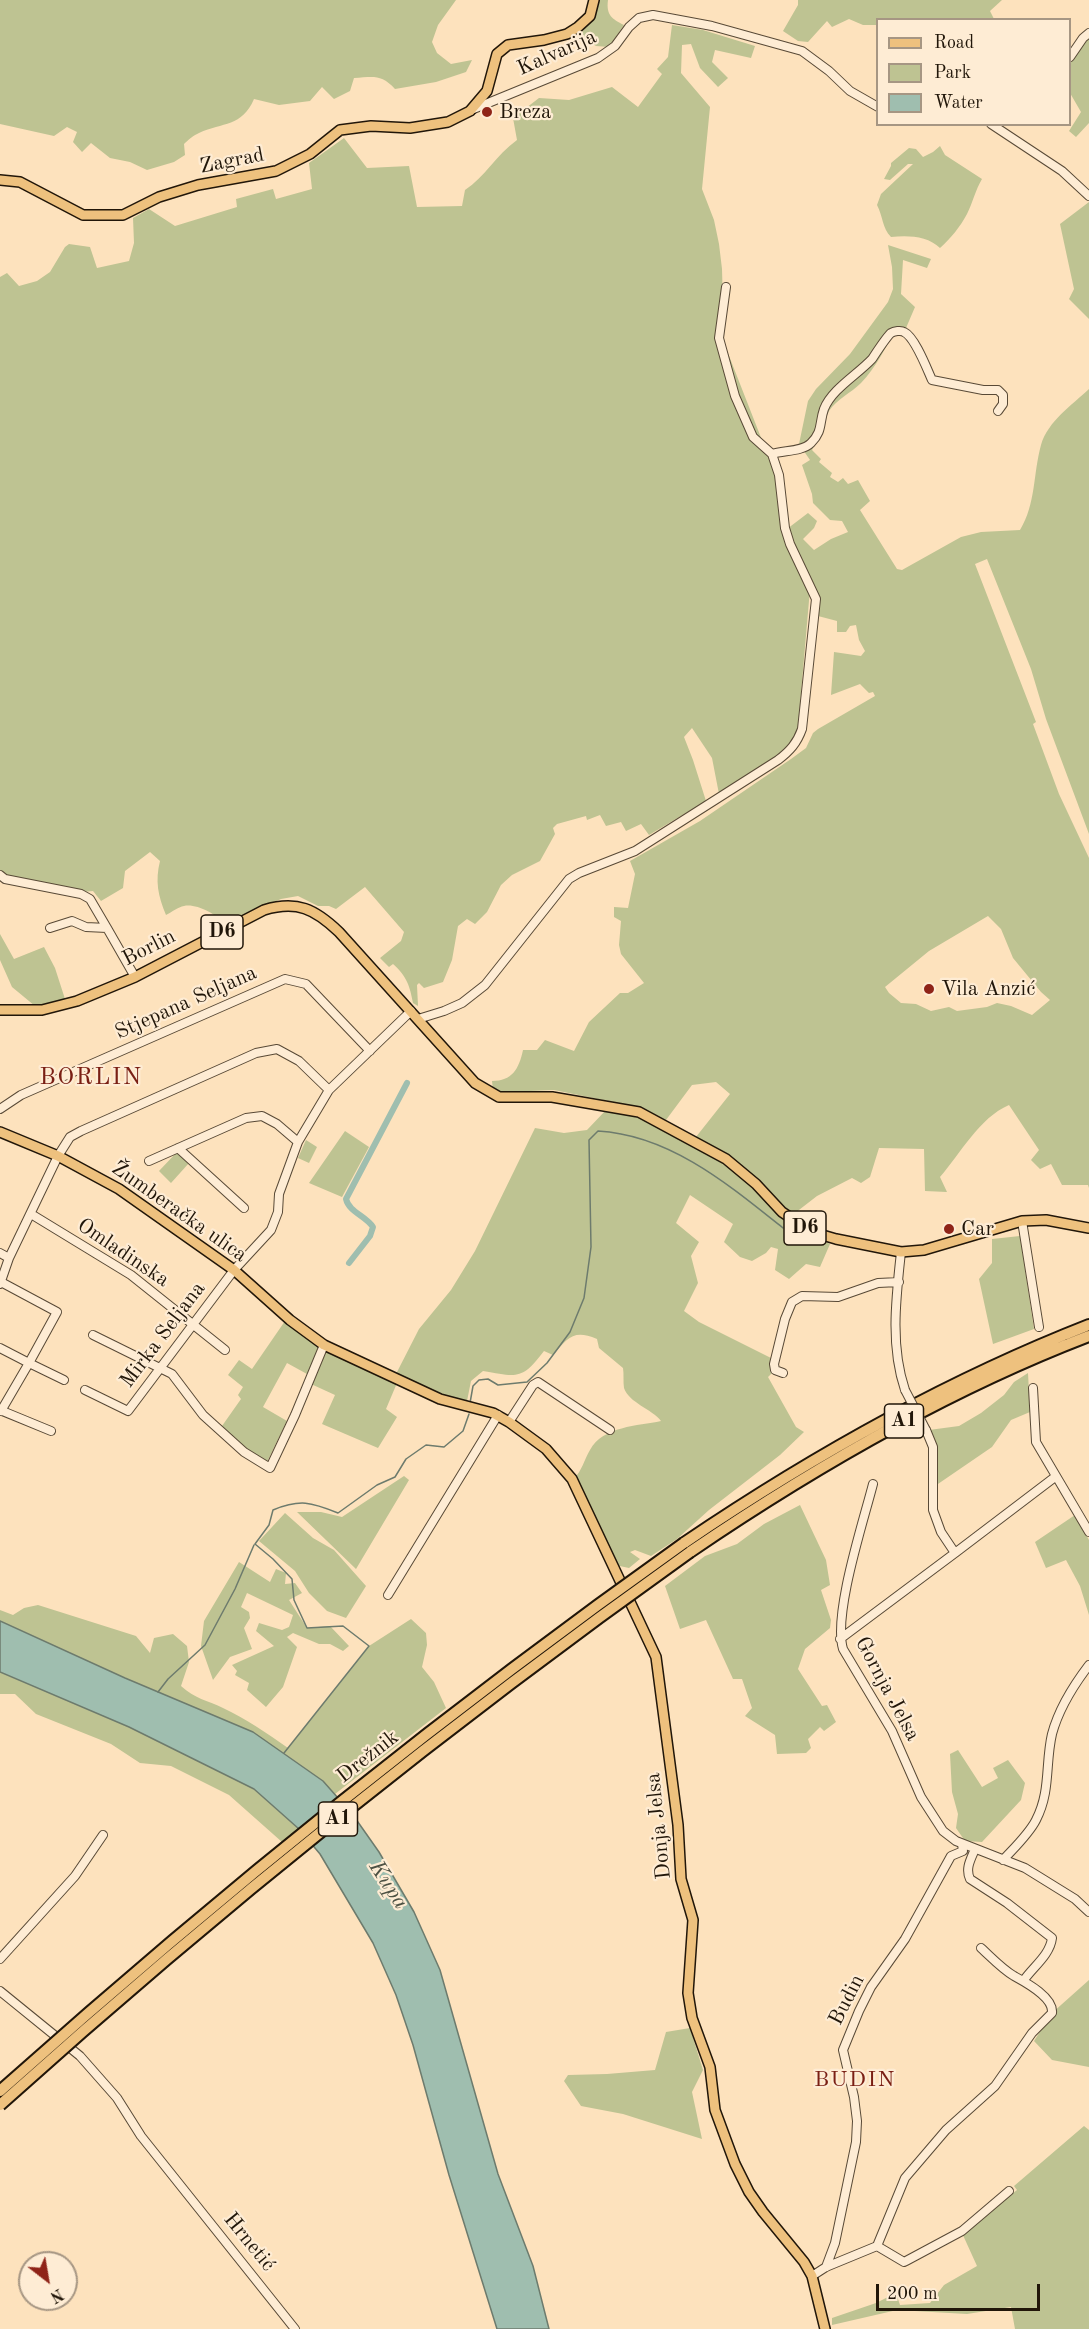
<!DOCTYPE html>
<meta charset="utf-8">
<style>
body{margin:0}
#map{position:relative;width:1089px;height:2329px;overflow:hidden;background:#fde2bd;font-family:"Old Standard TT",serif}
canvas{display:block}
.legend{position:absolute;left:876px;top:18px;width:195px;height:108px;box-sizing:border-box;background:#feecd4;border:2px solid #a69683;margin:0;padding:8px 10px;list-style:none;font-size:18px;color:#211609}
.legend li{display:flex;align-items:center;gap:12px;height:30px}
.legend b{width:30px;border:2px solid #a69683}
.north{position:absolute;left:18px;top:2251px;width:60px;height:60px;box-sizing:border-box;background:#feecd4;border:2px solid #a69683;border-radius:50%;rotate:149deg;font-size:16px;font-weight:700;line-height:24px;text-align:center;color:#211609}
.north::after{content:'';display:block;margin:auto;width:21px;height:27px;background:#8f2418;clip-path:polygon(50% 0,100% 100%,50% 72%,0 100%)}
.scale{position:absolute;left:876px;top:2284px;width:164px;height:27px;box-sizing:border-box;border:3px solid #211609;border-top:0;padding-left:8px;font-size:18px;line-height:21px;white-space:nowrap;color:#211609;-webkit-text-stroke:4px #feecd4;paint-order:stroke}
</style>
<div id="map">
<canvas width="1089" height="2329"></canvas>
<ul class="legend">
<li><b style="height:8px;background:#eec17e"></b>Road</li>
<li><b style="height:16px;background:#bec392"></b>Park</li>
<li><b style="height:16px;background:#9fbeaf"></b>Water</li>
</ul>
<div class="north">N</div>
<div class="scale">200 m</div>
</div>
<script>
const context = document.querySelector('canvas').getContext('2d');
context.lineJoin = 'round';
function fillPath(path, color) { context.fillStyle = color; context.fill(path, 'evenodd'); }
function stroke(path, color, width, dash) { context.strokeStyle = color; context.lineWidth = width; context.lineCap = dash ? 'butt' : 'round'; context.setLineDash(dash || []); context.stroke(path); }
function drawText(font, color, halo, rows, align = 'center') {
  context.font = font + ' "Old Standard TT",serif'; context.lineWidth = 4.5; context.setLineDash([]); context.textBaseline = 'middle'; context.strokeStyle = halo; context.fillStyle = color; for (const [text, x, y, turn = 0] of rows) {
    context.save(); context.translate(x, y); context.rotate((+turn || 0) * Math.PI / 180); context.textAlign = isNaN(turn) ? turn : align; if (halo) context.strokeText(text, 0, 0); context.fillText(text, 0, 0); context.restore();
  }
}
fillPath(new Path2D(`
 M0,0H456L438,25L432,42L437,53L451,64L472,60L466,72L436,82L395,89C381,74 374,77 354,78L350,91L334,99L322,87L310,101L279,105L254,99C242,127 223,122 199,133C194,135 188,140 184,144L185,155L174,162L147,170L130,162L110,158L91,143L82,152L73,142L77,132L67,127L54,136L0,124Z
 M596,0H608C606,15 612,19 624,25L609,47L596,46L580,35C589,23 595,16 596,0Z
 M798,0H1002L990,11L994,19L878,20L877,25H863L849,19L832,27L827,21L808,42L798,41L783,31L798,5Z
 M672,25L703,30L755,46L751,58L715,50L712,62L728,78L718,87L700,68L691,44L682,45L681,73L710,107L702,189L714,220L719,244L722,269L724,343L776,476L783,532L808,513L817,521L814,528L803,539L814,550L831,539L848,532L842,521L830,520L813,503L812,494L802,465L810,460L799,444L808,401L816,389L850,354L888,302L893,289L892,267L888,245L931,259L927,268L903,260L901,294L915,307L906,328H897C886,346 876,368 861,383C851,393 837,399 829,411C821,423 820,438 812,450L821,459L819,462L832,473L830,477L838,482L843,478L848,484L858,480L870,501L860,510L897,569L902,570L961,537L981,532L1020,530C1036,504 1033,474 1041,445C1048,421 1072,405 1089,389V834L1046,719L1031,669L987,559L975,564L1036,722L1033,724L1059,794L1089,858V1188L1088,1185H1062L1051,1164L1040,1169L1031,1160L1039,1150L1009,1105C979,1118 961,1153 940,1177L947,1192L925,1191L924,1149L879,1148L870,1177L861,1183L852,1178L817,1196L786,1220L804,1232L830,1244L820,1267L806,1264L789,1279L775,1270L778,1249L771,1247L766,1253L752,1261L740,1257L724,1242L733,1224L690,1195L676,1223L699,1242L691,1256L698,1283L684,1311L699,1322L775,1360V1370L768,1377L796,1427L804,1432L780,1455L709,1510L677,1539L651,1556L635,1550L630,1552L640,1559L629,1568L615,1565L574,1478C581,1473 585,1458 590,1450C603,1426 638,1426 661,1421C652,1409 629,1403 624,1388C623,1382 624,1374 623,1368L599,1348L597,1339C573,1329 568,1338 553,1355L544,1351C522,1380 518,1377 483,1371L471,1381L467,1401L438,1394L396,1374L419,1329L451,1290L475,1251L535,1128L564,1133L587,1130L606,1110L651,1121L692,1142L730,1094L716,1082L692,1085L666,1120L613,1102L554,1090L507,1092L493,1090L492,1081C512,1081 519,1069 523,1050H537L545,1040L574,1051L589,1022L620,993H628L644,983L621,954L619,945L621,921L614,917V907L628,908L635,874L630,861L700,821L791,759L806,748L813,733L818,729L875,696L873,692L869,693L860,684L831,695L834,652L861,656L865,651L859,640L856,625L850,626L846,632H837V621L818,616L810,589L798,728C786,760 746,776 719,794L712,758L692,728L684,737L693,760L706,801L649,835L641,824L626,831L621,822L606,826L600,815L587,820L586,816L557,824L553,828L555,834L540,861L512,875L501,885L487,912L475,924L467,919L458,926L452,960L443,982L424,988L419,983L417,985L418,1006L413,1003C410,987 407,976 393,964L389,967L380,958L401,941L404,932L365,887L336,909L329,906H318L298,896L281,899L223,923C217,914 195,903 184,906C178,907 172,912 166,915C158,896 155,881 160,861L150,852L125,871L123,888L101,901L93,891L82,892L6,877L0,873V277L7,273L19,286L37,281L50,272L65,247L69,244L90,247L97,268L129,261L134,243L133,218L149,209L175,226L237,207L236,199L273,189L276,199L312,189L309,163L344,138L367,168L409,166L417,207L462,206L465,190C485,177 496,155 517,140L513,118L539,98L569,100L612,87L638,107L662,74L657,69L668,57ZM988,916L1001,929L1013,958L1041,992L1050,1000L1032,1015L1011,1006L997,1003L987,1007L957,1011L949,1007L931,1011L916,1004L901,1003L889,993L885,987L929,951Z
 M1089,36V123L1076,137L1069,131L1081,112L1070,93V62Z
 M940,146L945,155L982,179C975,191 973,202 967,214C960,227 951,238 940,248C928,236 908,235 891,237C882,228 883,216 877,205L881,194L913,164H908L890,180L884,179L891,166V163L909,148L916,149L923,157L933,152Z
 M1089,202V319L1069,299L1074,289L1060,224Z
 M0,934L14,959L44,947L55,968L65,999L54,1003L35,1006L12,987L0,960Z
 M345,1131L369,1147L342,1197L309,1183Z
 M306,1140L317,1147L309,1163L298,1158Z
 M177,1152L189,1163L171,1183L159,1171Z
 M1020,1236L1034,1329L993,1344L979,1279L992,1263V1239Z
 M285,1321L317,1344L318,1350L307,1374L287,1363L263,1407L287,1421L267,1462L248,1451L222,1426L241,1399L238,1395L243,1387L228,1375L239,1360L252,1369Z
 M324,1351L397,1383L386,1409L397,1417L378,1448L322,1424L335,1395L311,1384Z
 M1028,1373L1030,1412L1011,1420L992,1447L935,1486L929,1430L959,1426L981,1413L1004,1395L1014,1382Z
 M404,1476L409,1480L356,1569L297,1512H321L342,1517Z
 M800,1505L826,1560L830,1585L821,1590L831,1620L830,1628L805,1649L798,1669L822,1706L827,1705L836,1722L824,1731L820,1727L808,1739L811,1748L806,1753L777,1754L775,1735L745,1716L752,1708L742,1679H733L706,1620L680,1629L665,1586L705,1556L737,1544L764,1524Z
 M285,1513L313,1538L334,1550L366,1586L346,1618L327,1611L309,1593L295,1571L259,1541Z
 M1075,1515L1089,1540V1615L1080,1586L1066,1560L1046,1568L1035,1542Z
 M239,1562L270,1582L276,1569L286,1573L285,1584L295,1583L302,1593L289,1600L307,1628L330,1626L349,1646L343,1651L330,1644H319L293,1633L287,1637L297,1647L283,1687L266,1707L247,1690L249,1683L235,1675L237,1671L232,1665L274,1646L256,1631L259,1623L282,1630L289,1627L293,1615L247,1593L241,1607L249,1612L250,1618L244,1628L252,1649L230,1657L213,1680L201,1646L204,1621Z
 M38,1605L136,1636L150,1653L154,1638L173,1634L187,1646L189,1662L181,1686C195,1699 207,1700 223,1708C246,1719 267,1733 288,1748L369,1646L411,1619L426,1633L427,1645L422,1667L434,1682L446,1708L335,1794L339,1800L125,1678L0,1621V1610L13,1615L24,1608Z
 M0,1672L129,1727L254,1789L299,1829L282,1842L229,1795L171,1766L140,1763L111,1744L36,1714L15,1694H0Z
 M958,1750L982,1787L998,1778L993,1768L1008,1760L1025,1783L1021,1800L982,1842L965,1841L956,1828L958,1814L952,1792L950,1754Z
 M1089,1980V2067L1052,2060L1034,2041L1052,2013Z
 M690,2028L703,2070L692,2092L702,2139L623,2114L581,2106L564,2081L568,2075L607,2074L655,2070L666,2032Z
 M1084,2126L1089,2130V2329H1015L1011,2307L967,2314L897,2310L832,2325V2318L876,2303L896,2293L900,2305L930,2303L944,2285L977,2266L962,2233L1017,2190L1014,2186Z`), '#bec392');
const water = new Path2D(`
 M0,1621L125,1678L253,1732L323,1781L353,1815L379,1852L414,1912L440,1970L498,2174L533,2266L549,2329H497L449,2175L413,2045L396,1995L373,1943L320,1854L299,1829L254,1789L129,1727L0,1672Z`);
fillPath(water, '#9fbeaf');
stroke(water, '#6d7b6d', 1.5);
stroke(new Path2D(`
 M470,1403L473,1386L479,1380L488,1379L498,1385L527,1382L547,1363L570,1332L584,1298L591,1247L589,1140L598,1131C670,1135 729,1185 783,1228
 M158,1692L168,1679L205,1645L235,1589L254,1545
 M284,1753L369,1646L343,1626L307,1628L294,1600L292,1579L273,1559L255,1544L269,1525L273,1510C300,1499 311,1502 338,1513L377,1485L395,1477L406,1459L426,1445L444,1447L463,1431L469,1414`), '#6d7b6d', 1.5);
stroke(new Path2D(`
 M349,1263L370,1236L373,1227C366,1216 349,1212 346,1199L407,1083`), '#9fbeaf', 6);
const minor = new Path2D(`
 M1070,57L1083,38L1089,33
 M471,110L598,58L615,46L629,27L639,18L653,15L712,26L802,51L829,71L850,91L878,107
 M991,124L1062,171L1089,196
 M772,454C783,450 802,452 811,443C823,431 819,423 824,409C832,389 857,375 872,359C876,353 887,336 891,333C894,331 901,330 904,332C915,337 927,369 932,380L983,390H998L1003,395V404L998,411
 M0,875L5,879L81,894L90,899L107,928
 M50,928L72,921L86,927L107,928L135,977
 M418,1019L444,1011L462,1003L485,985L569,879L579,873L635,851L778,760C790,751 797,743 802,729L816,599L790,544L785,528L779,475L772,454L753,437L735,396L719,338L726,287
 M0,1109L21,1095L285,979L306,984L370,1051
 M178,1148L244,1208
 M149,1161L246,1118L262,1116L277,1124L298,1142
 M31,1214L131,1275L225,1350
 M1022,1221L1039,1327
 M901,1252C896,1298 890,1346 905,1390
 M0,1253L9,1258
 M1,1282L57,1312L29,1363L64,1380
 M0,1284L9,1258L58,1156L70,1137L81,1131L256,1053L277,1049L299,1061L329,1090
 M93,1335L172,1374L203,1415L244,1452L270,1468L295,1415L324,1345
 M0,1348L29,1363L1,1411
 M783,1373L775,1370L774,1364L785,1319L792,1302L802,1296L838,1297L878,1283L899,1282
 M1033,1388L1036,1442L1089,1532
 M85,1390L128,1411L234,1270L271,1230L278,1212L279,1194L298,1142L329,1090L411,1011
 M0,1410L51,1431
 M509,1422L533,1385L538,1382L610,1430
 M873,1484C863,1523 833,1614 843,1649L892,1731L921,1797L943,1831L956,1841L1025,1868L1075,1899L1089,1912
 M955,1553L1055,1477
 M388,1595L498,1415
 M840,1639L955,1553L941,1532L933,1510V1447L926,1430
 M975,1849C971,1859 965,1868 970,1879L1007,1903L1052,1938C1050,1955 1033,1967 1024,1980
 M1003,1860C1014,1848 1029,1834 1036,1820C1051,1791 1045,1764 1052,1734C1059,1708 1073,1686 1089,1665
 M0,1959L75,1876L103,1835
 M0,1991L80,2056L117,2098L141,2136L295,2329
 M877,2246L905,2178L946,2130L995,2086L1032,2033L1052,2013C1054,1997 1025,1982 1014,1976C1002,1969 991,1957 981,1948
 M826,2267L835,2243L856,2142L857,2121L854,2097L843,2050L859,2011L871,1987L905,1939L951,1856L963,1851L962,1844
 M812,2276L826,2267L877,2246L904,2262L906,2261L962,2231L1009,2191`);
const major = new Path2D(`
 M0,180L20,182L83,215H123L159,197L198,185L276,171L310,154L340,130L371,126L410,128L448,122L470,111L487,91L497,54L508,45L544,40L567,34L578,27L590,16L594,0
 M0,1010H42L77,1001L135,977L264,910C297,900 315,909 339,932L475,1083L499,1097H552L639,1112L726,1159L756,1184L782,1212L812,1232L836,1239L901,1252L924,1250L1022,1221L1046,1220L1089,1228
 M0,1132L58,1156L119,1189L234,1270L290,1320L324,1345L440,1399L493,1413L509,1422L546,1449L572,1479L656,1657L678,1825L681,1879L693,1920L688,1993L692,2018L710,2067L715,2110L735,2164L749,2192L763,2212L804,2262L812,2276L825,2329`);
const highway = new Path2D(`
 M684,1543C811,1457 946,1381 1089,1325
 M690,1552C815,1467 948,1390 1089,1336`);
stroke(minor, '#584936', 10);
stroke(major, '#211609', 12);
stroke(highway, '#211609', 14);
stroke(minor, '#feecd4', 8);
stroke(major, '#eec17e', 9);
stroke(highway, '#eec17e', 10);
const minorBridge = new Path2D(`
 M905,1390L926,1430`);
const highwayBridge = new Path2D(`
 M0,2091C218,1896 446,1712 684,1543
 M0,2105C219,1908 450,1723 690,1552`);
stroke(minorBridge, '#584936', 10, []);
stroke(highwayBridge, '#211609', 14, []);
stroke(minorBridge, '#feecd4', 8);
stroke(highwayBridge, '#eec17e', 10);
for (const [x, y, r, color] of [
 [487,112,6,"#8f2418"],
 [929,989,6,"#8f2418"],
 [949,1229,6,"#8f2418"]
]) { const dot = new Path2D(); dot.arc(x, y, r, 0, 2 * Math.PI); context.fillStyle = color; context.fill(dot); stroke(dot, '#feecd4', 2); }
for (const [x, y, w] of [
 [222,932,42],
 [805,1228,42],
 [904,1421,39],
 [338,1819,39]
]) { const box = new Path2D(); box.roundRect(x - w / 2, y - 17, w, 34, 4.5); context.fillStyle = '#feecd4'; context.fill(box); stroke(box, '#211609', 1.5); }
drawText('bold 20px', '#211609', null, [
 ["D6",222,932],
 ["D6",805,1228],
 ["A1",904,1421],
 ["A1",338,1819]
]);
drawText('21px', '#211609', '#feecd4', [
 ["Kalvarija",557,53,-24],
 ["Zagrad",232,161,-11],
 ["Borlin",149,948,-27],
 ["Stjepana Seljana",186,1003,-24],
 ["Žumberačka ulica",179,1212,35],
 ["Omladinska",123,1253,34],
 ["Mirka Seljana",163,1335,-53],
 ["Gornja Jelsa",887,1689,62],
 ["Drežnik",368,1757,-38],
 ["Donja Jelsa",659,1826,-96],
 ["Budin",847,2000,-63],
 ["Hrnetić",249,2242,51]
]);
drawText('21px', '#211609', '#feecd4', [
 ["Breza",499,112],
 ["Vila Anzić",941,989],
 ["Car",961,1229]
], 'left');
drawText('italic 22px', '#4d5143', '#feecd4', [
 ["Kupa",388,1885,57]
]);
context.letterSpacing = '1.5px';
drawText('22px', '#7a1f14', '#feecd4', [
 ["BUDIN",855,2080]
]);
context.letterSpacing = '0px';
context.letterSpacing = '1.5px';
drawText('24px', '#7a1f14', '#feecd4', [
 ["BORLIN",91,1078]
]);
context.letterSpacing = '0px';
</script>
